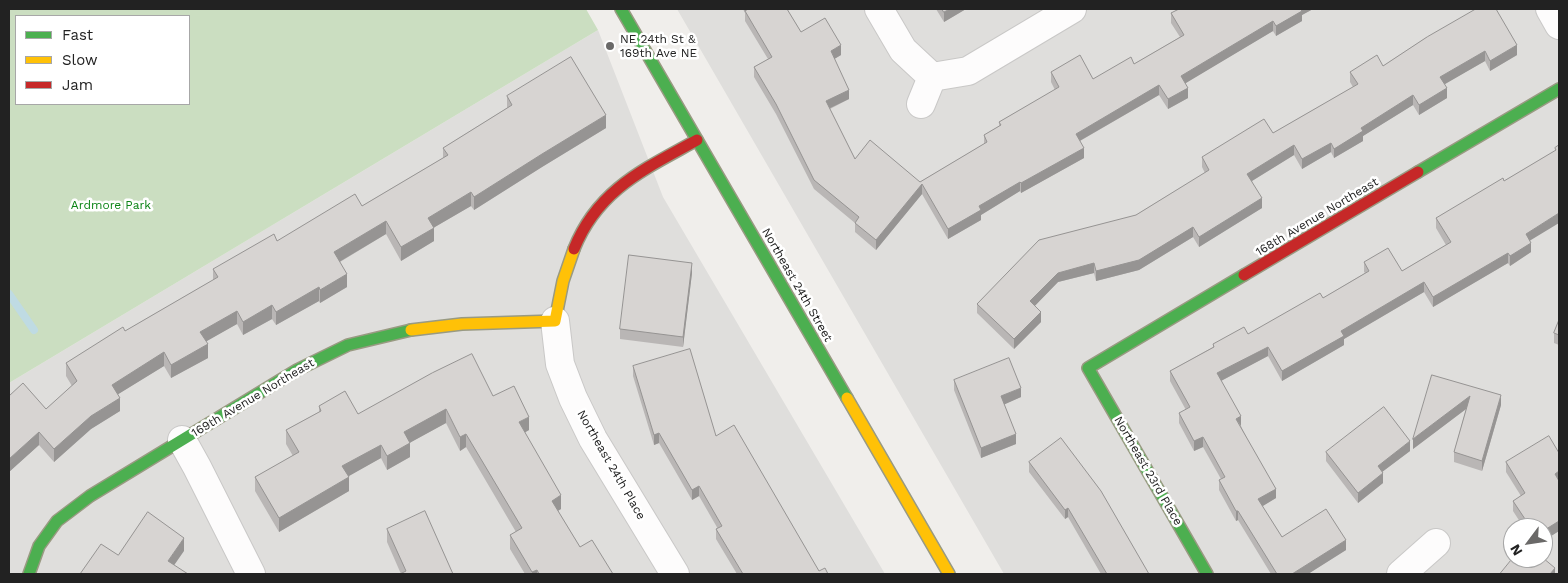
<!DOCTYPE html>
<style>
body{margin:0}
#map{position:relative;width:1568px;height:583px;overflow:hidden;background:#f0eeeb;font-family:"Work Sans",sans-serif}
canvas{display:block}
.frame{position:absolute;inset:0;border:10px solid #222;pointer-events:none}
.legend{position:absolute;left:15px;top:15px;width:175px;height:90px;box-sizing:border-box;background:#fff;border:1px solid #a7a7a7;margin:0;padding:6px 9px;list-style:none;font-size:15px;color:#222}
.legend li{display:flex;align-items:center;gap:10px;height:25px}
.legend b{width:25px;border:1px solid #a7a7a7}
.north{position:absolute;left:1503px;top:518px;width:50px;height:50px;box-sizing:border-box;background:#fff;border:1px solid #a7a7a7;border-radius:50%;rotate:239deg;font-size:14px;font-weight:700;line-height:20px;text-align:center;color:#222}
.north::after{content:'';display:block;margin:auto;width:18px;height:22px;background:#6a6968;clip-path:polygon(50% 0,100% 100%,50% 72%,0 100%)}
</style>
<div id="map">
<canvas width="1568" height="583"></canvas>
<div class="frame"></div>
<ul class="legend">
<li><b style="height:6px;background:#4caf50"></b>Fast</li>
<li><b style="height:6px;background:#ffc107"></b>Slow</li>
<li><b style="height:6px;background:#c62828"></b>Jam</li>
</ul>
<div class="north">N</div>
</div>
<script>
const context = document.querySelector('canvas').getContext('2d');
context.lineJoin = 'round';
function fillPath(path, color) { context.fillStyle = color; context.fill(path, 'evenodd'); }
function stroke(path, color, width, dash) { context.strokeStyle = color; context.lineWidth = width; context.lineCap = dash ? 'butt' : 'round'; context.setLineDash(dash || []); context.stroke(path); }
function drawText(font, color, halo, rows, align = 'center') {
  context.font = font + ' "Work Sans",sans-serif'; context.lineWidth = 5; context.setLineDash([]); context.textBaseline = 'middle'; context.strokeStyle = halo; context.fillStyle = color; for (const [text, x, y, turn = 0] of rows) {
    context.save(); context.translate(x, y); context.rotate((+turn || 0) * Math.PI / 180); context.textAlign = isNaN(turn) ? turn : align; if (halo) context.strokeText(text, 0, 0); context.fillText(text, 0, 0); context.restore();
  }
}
fillPath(new Path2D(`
 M677,9H1559V574H1004ZM1513,528H1543V558H1513Z
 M598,30L663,197L885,574H9V383Z`), '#dfdedc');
fillPath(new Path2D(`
 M9,9H586L598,30L9,383ZM16,16H189V104H16Z`), '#cbdec1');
stroke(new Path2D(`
 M9,294L34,330`), '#bfdbe3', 8);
const street = new Path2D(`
 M879,9L903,50L932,77
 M1550,9L1559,25
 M932,77L968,71L1072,9
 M921,104L932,77
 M555,321L560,364L573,398L593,439L675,574
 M182,440L197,467L251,574
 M1401,574L1436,543`);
const fast = new Path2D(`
 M621,9L847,398
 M1418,172L1559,89
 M29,574L39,546L57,521L90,496L297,370L348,345L411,330
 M1207,574L1088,368L1244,275`);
const slow = new Path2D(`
 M411,330L462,324L555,321L563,281L574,249
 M847,398L949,574`);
const jam = new Path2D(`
 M574,249C598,189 645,169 697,140
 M1244,275L1418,172`);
stroke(street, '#c9c8c7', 30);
stroke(fast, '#999a82', 14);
stroke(slow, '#999a82', 14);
stroke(jam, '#999a82', 14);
stroke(street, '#fdfcfc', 28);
stroke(fast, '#4caf50', 11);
stroke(slow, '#ffc107', 11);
stroke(jam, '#c62828', 11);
fillPath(new Path2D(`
 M743,9H787L801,32L841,55L834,59L849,99L830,109L855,159L920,182L984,144V135L999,126V122L1055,90L1051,82V72L1093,79L1134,64L1180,37L1171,23V13L1179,9H1313L1302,15V21L1276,36L1273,31L1185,83L1188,98L1168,109L1159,95L1080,141L1084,158L1021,193L1020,191L981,215V220L948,239L922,194L876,250L855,232V223L814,189L776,114L754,77V67L768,59L745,21V13Z
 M936,9H966L944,22Z
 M1427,37L1517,55L1490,71L1485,61L1444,84L1447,98L1419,115L1413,105L1363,136V141L1334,158L1331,152L1302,169L1294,155L1252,181L1262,208L1199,247L1193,237L1139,270L1096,281L1094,273L1058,282L1034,306L1041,322L1014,349L977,313V304L1136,215L1205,173L1202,167V157L1273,133L1353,87L1350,82V72L1383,66Z
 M507,96L606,128L542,167L474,210L471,206L433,228L434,241L401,261L386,234L340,262L347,287L320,303L319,301L276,325L272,319L243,335L237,324L206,341L208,358L171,378L164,366L118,394L120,411L91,429L54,462L39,445L9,472L46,409L72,386L66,376V363L125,331L213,280V269L277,241L362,206L443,158V148L507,108Z
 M1559,145L1530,241L1531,252L1510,266L1508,263L1433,307L1424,292L1344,339V345L1282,381L1268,356L1221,381L1241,426L1276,498L1262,506L1282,537L1346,550L1308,574H1271L1238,520L1236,521L1219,490V480L1221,479L1203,447L1194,451L1179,423V413L1186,410L1170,381V371L1213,347V344L1248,334L1323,298L1365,273L1364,272V262L1402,271L1446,245L1436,228V218L1504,181L1555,151V148Z
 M692,273L683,347L620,339V329Z
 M1559,320V345L1554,343V333Z
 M633,366L716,436L819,571L828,574H737L716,539V529H718L699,496L692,500L659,443L654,445L633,376Z
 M1432,375L1501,405L1482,471L1454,462V452L1466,409L1413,449Z
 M954,380L1021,397L1004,404L1016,444L981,458L954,390Z
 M493,396L529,430L525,432L561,509L558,511L580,547L613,574H525L510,549V535L516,532L466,447L460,451L446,423L409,443L410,457L387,470L381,458L348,476L349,491L279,532L255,491V477L293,456L286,444V430L319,412V406L358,414Z
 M1410,451L1382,472L1383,483L1358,503L1326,461V452Z
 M1559,453V531L1543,541V528H1524L1513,511V501L1521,496L1506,472V462Z
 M1029,462L1149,574H1101L1068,517L1065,519L1029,472Z
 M387,529L453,574H401L387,542Z`), '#b9b6b5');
fillPath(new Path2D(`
 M950,9H966L944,22V12Z
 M1299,9H1313L1302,15V21L1276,36V26Z
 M1273,21V31L1181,86V76Z
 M841,45V55L831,61V51Z
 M1517,45V55L1490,71V61Z
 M1485,51V61L1440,87V77Z
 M1159,85V95L1076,143V134Z
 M1188,88V98L1168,109V99Z
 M1447,88V98L1419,115V105Z
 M849,90V99L826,110V101Z
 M1413,95V105L1363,136V141L1334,158V149L1361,128Z
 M606,115V128L542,167L474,210V197L542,154Z
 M1331,143V152L1302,169V159Z
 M1294,145V155L1247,184V174Z
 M1084,148V158L1021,193V183Z
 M1020,182V191L981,215V220L948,239V229L979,206Z
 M922,184V194L876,250V240Z
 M471,192V206L428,231V218Z
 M1262,198V208L1199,247V237Z
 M1559,213V223L1526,243V234Z
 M386,221V234L334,265V252Z
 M1193,227V237L1139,270L1096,281V271Z
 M434,228V241L401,261V247Z
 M1531,243V252L1510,266V256Z
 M1508,253V263L1433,307V297Z
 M692,263V273L683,347V337Z
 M1094,263V273L1058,282L1030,311V301L1058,273Z
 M347,274V287L320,303V290Z
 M1424,282V292L1344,339V345L1282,381V371L1341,331Z
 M319,287V301L276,325V312Z
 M272,305V319L243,335V322Z
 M237,311V324L200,345V332Z
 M1041,312V322L1014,349V339Z
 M208,344V358L171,378V365Z
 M1268,347V356L1217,383V373Z
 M164,352V366L112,398V385Z
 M1021,388V397L1001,406V396Z
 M1501,395V405L1482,471V461Z
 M1470,396V406L1413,449V439Z
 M120,398V411L91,429L54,462V449L91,416Z
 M446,409V423L404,446V432Z
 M1241,416V426L1236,419Z
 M529,417V430L519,436V422Z
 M39,432V445L9,472V459Z
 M659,433V443L654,445V435Z
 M466,434V447L460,451V437Z
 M1016,434V444L981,458V448Z
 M1203,437V447L1194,451V441Z
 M1410,441V451L1378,475V466Z
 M410,443V457L387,470V456Z
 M381,445V458L342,480V466Z
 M1559,471V481L1555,474Z
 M1383,473V483L1358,503V493Z
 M349,477V491L279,532V518Z
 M699,486V496L692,500V490Z
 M1276,489V498L1258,509V499Z
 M561,495V509L552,514V501Z
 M1068,508V517L1065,519V510Z
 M1236,511H1238V520L1236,521Z
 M1559,521V531L1543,541V531Z
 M184,538V551L168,574V561Z
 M1346,540V550L1308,574H1292Z
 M1555,568V574H1550Z
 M537,570V574H532V572Z`), '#969493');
const building = new Path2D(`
 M749,9H787L801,32L825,18L841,45L831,51L849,90L826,101L855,159L870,140L920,182L987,142L984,135L1001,125L999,122L1059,87L1051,72L1080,55L1093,79L1131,57L1134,64L1184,35L1171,13L1179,9H1300L1302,11L1276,26L1273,21L1181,76L1188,88L1168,99L1159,85L1076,134L1084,148L1021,183L1020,182L979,206L981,210L948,229L922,184L876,240L855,223L859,217L814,180L776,104L754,67L772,57L745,11Z
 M942,9H950L944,12Z
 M1476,9H1496L1517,45L1490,61L1485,51L1440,77L1447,88L1419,105L1413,95L1361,128L1363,131L1334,149L1331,143L1302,159L1294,145L1247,174L1262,198L1199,237L1193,227L1139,260L1096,271L1094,263L1058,273L1030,301L1041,312L1014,339L977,304L1039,240L1136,215L1209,170L1202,157L1264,119L1273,133L1358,84L1350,72L1377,55L1383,66L1427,37Z
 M571,57L606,115L542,154L474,197L471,192L428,218L434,228L401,247L386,221L334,252L347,274L320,290L319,287L276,312L272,305L243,322L237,311L200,332L208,344L171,365L164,352L112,385L120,398L91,416L54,449L39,432L9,459V396L23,383L46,409L77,381L66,363L123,327L125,331L218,277L213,269L274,234L277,241L355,194L362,206L448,155L443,148L512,105L507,96Z
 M1559,145V213L1526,234L1531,243L1510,256L1508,253L1433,297L1424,282L1341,331L1344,336L1282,371L1268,347L1217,373L1241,416L1236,419L1276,489L1258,499L1282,537L1326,509L1346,540L1292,574H1277L1238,511H1236L1219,480L1225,477L1203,437L1194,441L1179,413L1190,407L1170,371L1214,347L1213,344L1244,327L1248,334L1320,293L1323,298L1369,271L1364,262L1388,248L1402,271L1451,242L1436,218L1503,178L1504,181L1556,150L1555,148Z
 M629,255L692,263L683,337L620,329Z
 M1559,320V335L1554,333Z
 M690,349L716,436L734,425L819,571L825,568L828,574H743L716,529L722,526L699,486L692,490L659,433L654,435L633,366Z
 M472,354L493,396L514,386L529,417L519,422L561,495L552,501L580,547L592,540L613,574H539L537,570L532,572L510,535L522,528L466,434L460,437L446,409L404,432L410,443L387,456L381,445L342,466L349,477L279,518L255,477L299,452L286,430L321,411L319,406L345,391L358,414L432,373Z
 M1009,358L1021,388L1001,396L1016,434L981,448L954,380Z
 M1432,375L1501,395L1482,461L1454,452L1470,396L1413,439Z
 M1384,407L1410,441L1378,466L1383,473L1358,493L1326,452Z
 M1549,436L1559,453V471L1555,474L1559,481V521L1543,531V528H1531L1513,501L1525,493L1506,462Z
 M1061,438L1101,491L1149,574H1107L1068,508L1065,510L1029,462Z
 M425,511L453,574H400L406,571L387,529Z
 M148,512L184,538L168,561L188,574H80L101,544L118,555Z
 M1513,558H1543L1555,568L1550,574H1500Z`);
fillPath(building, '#d7d4d2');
stroke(building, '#969493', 1);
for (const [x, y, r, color] of [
 [610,46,5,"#6a6968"]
]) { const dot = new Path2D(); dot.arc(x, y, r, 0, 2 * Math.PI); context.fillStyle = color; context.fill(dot); stroke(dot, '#fff', 2); }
drawText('12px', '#222', '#fff', [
 ["NE 24th St &",620,39],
 ["169th Ave NE",620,53]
], 'left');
drawText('12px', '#0c8416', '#fff', [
 ["Ardmore Park",111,205]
]);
drawText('12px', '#222', '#fff', [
 ["168th Avenue Northeast",1317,217,-31],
 ["Northeast 24th Street",797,285,60],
 ["169th Avenue Northeast",253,398,-31],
 ["Northeast 24th Place",611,465,60],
 ["Northeast 23rd Place",1148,471,60]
]);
</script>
